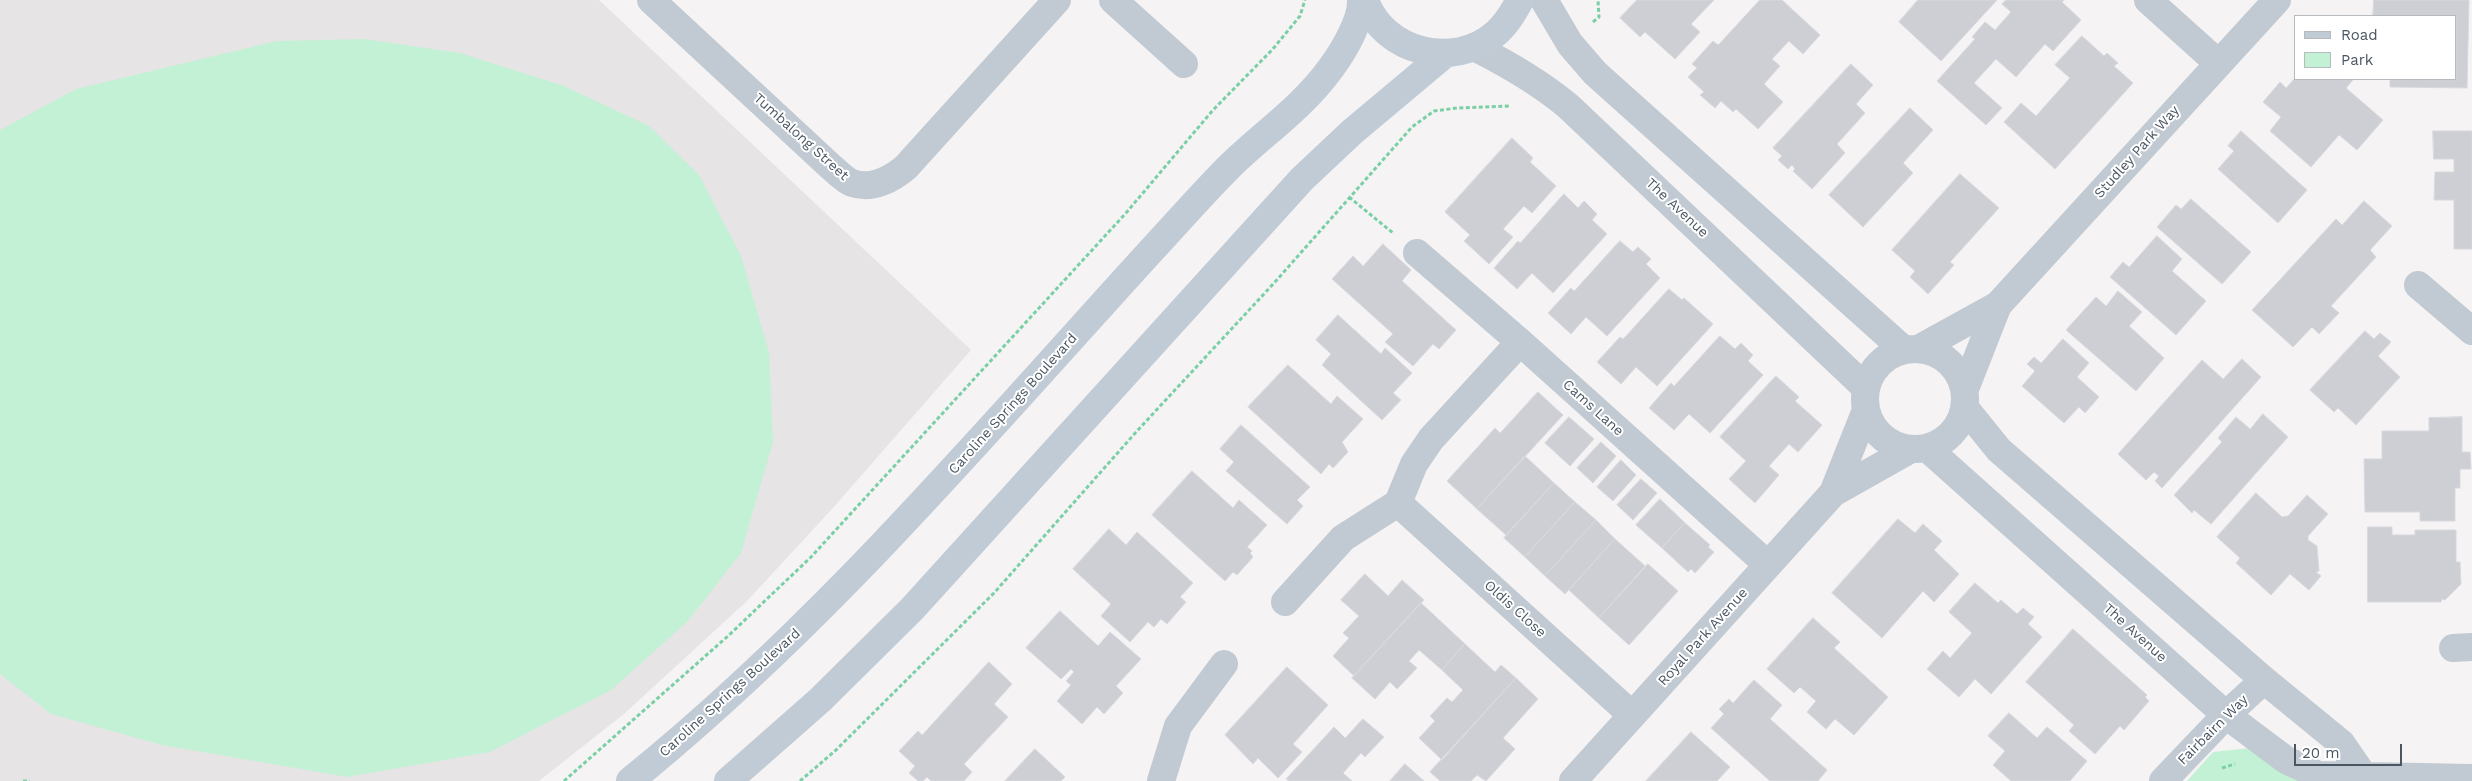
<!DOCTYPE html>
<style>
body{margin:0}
#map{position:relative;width:2472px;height:781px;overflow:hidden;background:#f5f3f3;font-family:"Work Sans",sans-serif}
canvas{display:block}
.legend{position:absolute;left:2294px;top:15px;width:162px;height:65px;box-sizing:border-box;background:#fff;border:1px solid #b7bbc0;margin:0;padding:6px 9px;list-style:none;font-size:15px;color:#4a5661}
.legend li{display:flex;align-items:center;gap:10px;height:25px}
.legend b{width:25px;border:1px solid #b7bbc0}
.scale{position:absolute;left:2294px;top:744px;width:108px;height:22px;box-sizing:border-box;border:2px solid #4a5661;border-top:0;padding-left:6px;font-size:15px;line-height:18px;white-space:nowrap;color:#4a5661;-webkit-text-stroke:4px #fff;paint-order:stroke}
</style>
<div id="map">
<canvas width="2472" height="781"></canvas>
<ul class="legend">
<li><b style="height:6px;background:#c1cbd6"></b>Road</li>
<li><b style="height:14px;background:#c3f1d5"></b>Park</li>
</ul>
<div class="scale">20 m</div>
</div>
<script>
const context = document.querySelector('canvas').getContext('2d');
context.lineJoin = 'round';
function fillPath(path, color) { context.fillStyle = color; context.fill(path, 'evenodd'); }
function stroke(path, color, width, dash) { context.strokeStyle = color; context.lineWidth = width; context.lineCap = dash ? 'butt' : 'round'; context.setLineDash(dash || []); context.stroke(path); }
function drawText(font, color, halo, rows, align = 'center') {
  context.font = font + ' "Work Sans",sans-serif'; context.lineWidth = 4; context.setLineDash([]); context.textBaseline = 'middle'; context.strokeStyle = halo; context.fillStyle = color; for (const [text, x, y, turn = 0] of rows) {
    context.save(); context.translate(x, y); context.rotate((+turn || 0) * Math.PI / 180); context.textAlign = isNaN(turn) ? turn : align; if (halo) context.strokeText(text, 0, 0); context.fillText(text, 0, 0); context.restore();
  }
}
fillPath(new Path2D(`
 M0,0H599L971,350L832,509L747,601L625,713L539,781H0Z`), '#e6e4e5');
fillPath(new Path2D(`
 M364,39L460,53L564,86L649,126L699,175L741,256L769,352L773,442L741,553L687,622L611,690L490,752L347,777L162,745L51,714L0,674V130L76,89L277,41Z
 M2250,748L2299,781H2187L2213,752Z`), '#c3f1d5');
const building = new Path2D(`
 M1637,0H1714L1691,24L1700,32L1675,59L1645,32L1640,37L1620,18Z
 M1760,0H1782L1820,35L1803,54L1789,41L1772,59L1780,66L1764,84L1783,102L1758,129L1736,109L1733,112L1721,101L1715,108L1700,95L1704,92L1688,77L1697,68L1692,64L1713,41L1718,45Z
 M1918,0H1997L1941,61L1899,22Z
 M2006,0H2064L2062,2L2081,20L2053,51L2045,44L2016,77L1996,59L1974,83L2002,108L1986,125L1937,81L1975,39L1972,37L1985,22L1995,30L2011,12L2002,4Z
 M2374,0H2469L2467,88L2390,87V79H2456V16H2373Z
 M2082,36L2104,56L2107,53L2118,63L2114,66L2133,83L2055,169L2004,122L2021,103L2036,116L2070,78L2055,65Z
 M1851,64L1873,85L1856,104L1865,113L1837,144L1845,153L1812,189L1793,171L1795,169L1792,165L1788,169L1778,160L1782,156L1773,148Z
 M2296,77V79H2351L2353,80L2346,88L2383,120L2357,150L2339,135L2311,167L2270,131L2281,117L2263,102L2280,82L2286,88Z
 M1910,108L1933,130L1903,163L1913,173L1863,227L1829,195Z
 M2241,131L2307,190L2278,223L2218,169L2234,151L2228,146Z
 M2433,131H2472V249H2454V200H2434L2435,172H2454V159H2434Z
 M1512,138L1533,158L1530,162L1556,186L1532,213L1524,206L1503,229L1513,237L1489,264L1464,241L1470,235L1445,212Z
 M1960,174L1999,208L1950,262L1954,265L1928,294L1910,277L1915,271L1892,250Z
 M1564,194L1578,208L1584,201L1597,214L1592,220L1607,234L1553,293L1532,273L1517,289L1494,268L1518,241L1520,243Z
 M2191,199L2251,252L2222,284L2157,227L2176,205L2181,209Z
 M2364,201L2392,226L2370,250L2376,257L2331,306L2339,313L2319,334L2312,327L2293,347L2252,310L2336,219L2342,225Z
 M2157,236L2182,259L2172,271L2206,301L2176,335L2110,277L2123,262L2129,267Z
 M1620,241L1633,252L1638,247L1651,259L1646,264L1660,278L1607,336L1586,317L1571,334L1548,313L1571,288L1574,291Z
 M1383,244L1411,270L1402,281L1456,330L1439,349L1433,344L1413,366L1385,342L1393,334L1332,279L1353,256L1363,266Z
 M1669,289L1682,300L1684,298L1713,324L1657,386L1636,367L1621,384L1597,362L1620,337L1623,339Z
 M2118,291L2142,312L2129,326L2164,358L2136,391L2066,330L2096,297L2106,306Z
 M1338,315L1381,354L1385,348L1412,373L1393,393L1401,400L1382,420L1322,365L1331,354L1316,340Z
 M2365,331L2374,339L2380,333L2391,342L2378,356L2400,377L2356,425L2338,408L2334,412L2310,390Z
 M1720,336L1735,349L1741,343L1753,355L1748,361L1763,375L1710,433L1689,414L1674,430L1649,408L1671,383L1674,386Z
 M2063,339L2089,363L2077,377L2099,397L2085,413L2079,407L2064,423L2022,386L2035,371L2027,364L2034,357L2041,363Z
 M2242,359L2261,377L2162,488L2155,481L2159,476L2154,472L2146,480L2118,454L2202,360L2223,379Z
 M1288,365L1331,404L1337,396L1363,419L1342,442L1348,452L1333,468L1329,464L1321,474L1248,407Z
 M1776,376L1799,397L1795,401L1822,425L1798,452L1789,444L1769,466L1779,475L1755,503L1729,479L1746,461L1720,437Z
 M1538,392L1563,415L1477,509L1447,481L1495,428L1500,433Z
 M2263,414L2288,437L2211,524L2194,510L2192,513L2174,495L2222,442L2218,438L2236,417L2250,429Z
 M1569,417L1594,439L1570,466L1545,443Z
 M2462,417V452H2470L2471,469H2460V488H2455V521H2420V512H2365L2364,459H2382V431H2429V418Z
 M1241,425L1310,487L1297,500L1303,506L1287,524L1226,471L1234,462L1220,449Z
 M1601,442L1616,456L1593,483L1577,468Z
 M1525,456L1554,483L1506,535L1477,509Z
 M1621,460L1636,475L1613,501L1597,487Z
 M1192,471L1233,508L1239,500L1267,525L1247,547L1252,551L1250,553L1253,557L1237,575L1233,572L1225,581L1152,515Z
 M1641,479L1657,493L1633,520L1617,505Z
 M1554,483L1575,502L1525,557L1504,538Z
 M2256,493L2282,517L2288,516L2307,495L2328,514L2308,536V540L2317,546L2319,571L2316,572L2321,576L2309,590L2290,574L2271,595L2236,563L2240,558L2217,537Z
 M1660,499L1685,523L1662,548L1636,525Z
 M1575,502L1596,520L1545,576L1525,557Z
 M1898,519L1915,533L1923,524L1942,541L1934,550L1959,574L1934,602L1923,591L1882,638L1832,593Z
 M1596,520L1615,539L1565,594L1545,576Z
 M1685,523L1710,545L1708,547L1714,552L1695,573L1691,569L1688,572L1662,548Z
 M2368,527H2392V535H2415V530H2456V562H2460L2461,584L2445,600L2442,599L2441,602H2368Z
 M1109,529L1126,545L1137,532L1193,583L1180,597L1186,602L1167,624L1161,619L1154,627L1148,622L1130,642L1101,616L1111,604L1073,569Z
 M1615,539L1645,566L1599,618L1569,590Z
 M1648,564L1678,591L1629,645L1599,618Z
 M1365,574L1388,596L1402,580L1424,600L1354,676L1333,656L1349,638L1343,633L1359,616L1341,600Z
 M1975,583L1998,603L2001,600L2017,614L2023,608L2034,617L2028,624L2042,637L1991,694L1975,679L1959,697L1927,669L1943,651L1950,658L1972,633L1949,612Z
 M1421,603L1465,644L1442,670L1419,650L1409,661L1417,668L1397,689L1390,682L1375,699L1352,678Z
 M1060,611L1098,646L1110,632L1141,659L1116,686L1123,693L1104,714L1097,707L1082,724L1057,701L1071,685L1066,681L1074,672L1071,669L1061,679L1026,648Z
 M1813,618L1840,642L1834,648L1888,697L1854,735L1835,719L1826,729L1807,712L1816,701L1800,687L1794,693L1767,669Z
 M2073,629L2147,695L2145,697L2149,701L2124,730L2120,726L2095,754L2069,731L2074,725L2026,682Z
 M1465,644L1495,672L1501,665L1516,678L1442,760L1419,738L1435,721L1430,716L1447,698L1452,702L1463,690L1442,670Z
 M989,662L1012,684L994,704L1008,717L964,764L972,772L964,781H931L927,777L923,781H918L909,773L915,766L899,751L918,731L922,735Z
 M1287,667L1328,705L1293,744L1302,752L1278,778L1258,758L1253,764L1225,735Z
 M1516,678L1538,699L1503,738L1515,749L1486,781L1477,775L1471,781H1440L1430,772Z
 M1754,680L1782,705L1770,719L1827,770L1818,781H1770L1711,728L1724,714L1719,709L1729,699L1733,703Z
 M2009,713L2037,738L2047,727L2087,761L2070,781H2011L1993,765L2005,751L1988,736Z
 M1363,719L1384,737L1365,757L1361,753L1343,773L1352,781H1289L1286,779L1334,727L1345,738Z
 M1691,732L1730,767L1717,781H1646Z
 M1035,749L1065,777L1061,781H1005Z
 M1405,764L1424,781H1390Z`);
fillPath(building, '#cdcfd5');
stroke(building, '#d7d9de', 1);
stroke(new Path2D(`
 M1593,22L1599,17L1598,0
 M1349,197L1393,233
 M2222,768L2235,764
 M23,781H30
 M564,781L728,636L811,557L1126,213L1213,110L1272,50L1300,16L1305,0
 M800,781L836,750L994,593L1137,431L1275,282L1412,127L1434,111L1457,108L1510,106`), '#7ad0a6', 3, [4, 2.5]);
stroke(new Path2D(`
 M651,0L830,166C836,171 844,180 852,183C872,190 892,179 906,167L1057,0
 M1113,0L1184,64
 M1544,0L1570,44L1595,73L1903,349
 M2148,0L2218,63
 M1474,47C1508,64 1539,82 1568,106L1866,388
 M1417,253L1520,342L1767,564
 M2418,285L2472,331
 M1920,348L1998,305L2277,0
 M1865 399a50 50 0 1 1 100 0a50 50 0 1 1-100 0Z
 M1965,389L1998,305
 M1965,408L1999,450L2264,680L2341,743L2363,775
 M1927,448L2226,715L2286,760L2318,775L2472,778
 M1833,493L1866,410
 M1398,503L1632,715
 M1285,602L1343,538L1398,503L1414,464L1431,439L1520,342
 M2453,648L2472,647
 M1161,781L1178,726L1224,664
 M1573,781L1833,493L1911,449
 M2163,781L2226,715L2264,680`), '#c1cad2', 28);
stroke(new Path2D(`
 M1365,0C1383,52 1454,70 1495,34C1506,25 1513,13 1520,0
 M630,781C824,624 981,437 1149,253C1176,224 1202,194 1230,166C1264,133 1303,107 1331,68C1343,52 1362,20 1361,0
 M728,781L820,700L912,609L1302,179L1352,132L1445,54`), '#c1cbd6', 28);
drawText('14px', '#4a5661', '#fff', [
 ["Tumbalong Street",801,137,42],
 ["Studley Park Way",2137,152,-48],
 ["The Avenue",1677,208,43],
 ["Caroline Springs Boulevard",1013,404,-48],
 ["Cams Lane",1593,408,42],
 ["Oldis Close",1515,609,42],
 ["The Avenue",2135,633,42],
 ["Royal Park Avenue",1703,637,-48],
 ["Caroline Springs Boulevard",730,693,-42],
 ["Fairbairn Way",2213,730,-45]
]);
</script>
